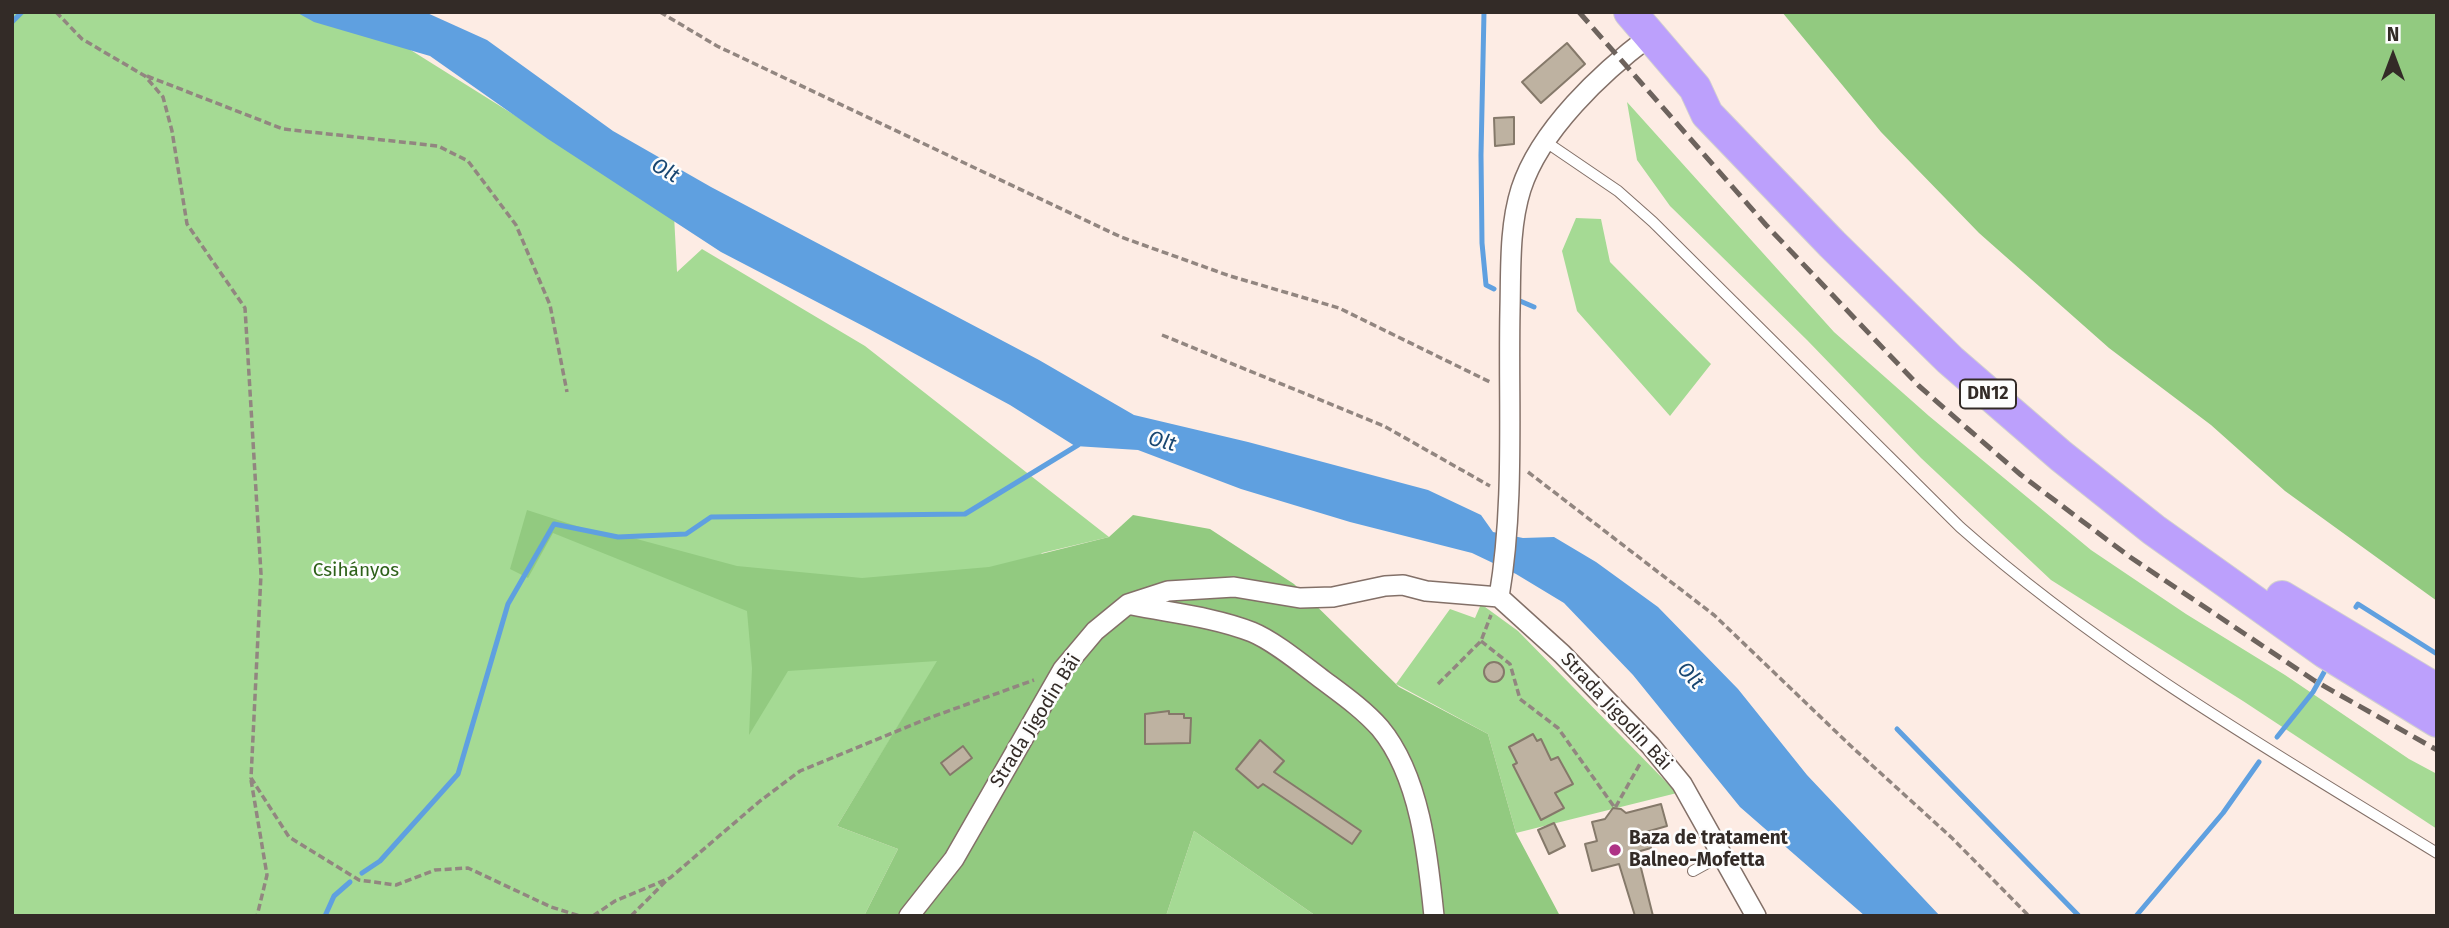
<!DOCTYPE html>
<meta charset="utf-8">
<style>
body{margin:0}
#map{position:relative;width:2449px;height:928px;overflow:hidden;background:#fdece4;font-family:"Fira Sans",sans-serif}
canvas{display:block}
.frame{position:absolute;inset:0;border:14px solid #332b27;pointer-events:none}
.north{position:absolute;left:2358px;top:21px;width:70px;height:70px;-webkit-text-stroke:5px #fdfdfd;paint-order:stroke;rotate:0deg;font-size:19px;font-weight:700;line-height:28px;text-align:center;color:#332b27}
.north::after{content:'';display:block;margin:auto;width:24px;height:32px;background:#332b27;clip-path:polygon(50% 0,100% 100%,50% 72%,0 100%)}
</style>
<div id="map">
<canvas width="2449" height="928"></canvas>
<div class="frame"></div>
<div class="north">N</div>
</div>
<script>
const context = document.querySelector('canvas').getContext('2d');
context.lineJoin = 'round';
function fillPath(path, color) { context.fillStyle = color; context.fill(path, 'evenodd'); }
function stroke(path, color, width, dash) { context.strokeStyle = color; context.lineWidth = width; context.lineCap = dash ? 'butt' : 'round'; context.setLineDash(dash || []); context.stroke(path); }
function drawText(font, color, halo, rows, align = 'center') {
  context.font = font + ' "Fira Sans",sans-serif'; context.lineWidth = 5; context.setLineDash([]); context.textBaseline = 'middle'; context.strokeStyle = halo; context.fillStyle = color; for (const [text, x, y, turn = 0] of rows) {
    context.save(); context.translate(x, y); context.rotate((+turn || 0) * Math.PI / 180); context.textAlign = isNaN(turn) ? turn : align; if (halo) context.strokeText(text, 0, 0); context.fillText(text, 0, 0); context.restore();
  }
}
fillPath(new Path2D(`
 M12,12H350L674,215L677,272L702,249L865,346L1109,537L1042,553L922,687L837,826L898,849L864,916H12Z
 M1627,102L1834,332L1929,416L2091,550L2186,614L2285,675L2409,759L2437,774V829L2243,701L2051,580L1921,458L1807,340L1670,206L1637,160Z
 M1576,218L1601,219L1610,262L1711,364L1670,416L1577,311L1562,251Z
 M1481,604L1518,631L1677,793L1516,833L1488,734L1396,684L1450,609L1475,618Z
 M1194,831L1316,916H1166Z`), '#a5da94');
fillPath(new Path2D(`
 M1782,12H2437V601L2285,491L2211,425L2109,348L1979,233L1881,132Z
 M527,510L592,531L633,538L737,566L862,578L989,567L1109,537L1133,515L1210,529L1294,584L1399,687L1488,734L1516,833L1560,916H1316L1194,831L1166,916H864L898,849L837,826L937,661L788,671L749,735L752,668L747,611L553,533L528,578L510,569Z`), '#92ca80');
fillPath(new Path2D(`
 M296,12H425L487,40L613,131L711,187L1039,360L1134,415L1248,442L1428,490L1481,515L1493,532L1523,538L1554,537L1596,562L1658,607L1738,689L1807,775L1940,916H1865L1740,807L1633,675L1564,603L1516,574L1472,553L1350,522L1241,489L1138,450L1075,446L1010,405L867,328L721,252L548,139L430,56L314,22Z`), '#5fa0e0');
stroke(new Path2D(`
 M1484,12L1481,155L1482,243L1486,285L1494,289
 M12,22L22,12
 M1520,301L1534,307
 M2356,607L2358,604L2437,654
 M1897,729L2079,916
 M2277,737L2313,692L2327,667
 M362,873L380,861L458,774L508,604L554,524L618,537L686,534L711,517L965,514L1078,445
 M325,916L334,896L350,882
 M2136,916L2223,813L2259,762`), '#5fa0e0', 5);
const building = new Path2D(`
 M1567,43L1585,64L1541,103L1522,82Z
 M1514,117V144L1495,146L1494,118Z
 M1484 672a10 10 0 1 1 20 0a10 10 0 1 1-20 0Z
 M1169,711V714H1184V718H1191L1190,743L1145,744V714Z
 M1533,734L1537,741L1541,739L1551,760L1558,757L1573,784L1555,793L1564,808L1541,820L1513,765L1517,763L1509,747Z
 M1260,740L1284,761L1274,772L1361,831L1352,844L1263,784L1258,788L1236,769Z
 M963,746L972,758L950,775L941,763Z
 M1661,804L1667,826L1646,832L1651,848L1637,852L1653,916H1635L1619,864L1592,871L1585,844L1597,841L1592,822L1605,819L1613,808L1621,809L1626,813Z
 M1554,823L1565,846L1549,854L1538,830Z`);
fillPath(building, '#beb2a1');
stroke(building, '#85796a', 2);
const service = new Path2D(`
 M1546,142L1618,191L1653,222L1960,527C2104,655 2273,752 2437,853
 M1693,871L1722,855`);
const minor = new Path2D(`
 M1650,36C1602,72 1540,130 1521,189C1509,227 1511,270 1510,310C1508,405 1515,503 1499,597L1562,654L1650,745L1682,784L1756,916
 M1132,605C1171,613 1214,617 1252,632C1274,641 1303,665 1323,680C1343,695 1363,709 1380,728C1420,776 1428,856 1434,916
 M909,916L954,859L1063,669L1095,631L1128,604L1168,591L1234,587L1300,598L1333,597L1385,586L1403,585L1426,591L1499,597`);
const trunk = new Path2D(`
 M1630,12L1695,88L1707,114L1832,244L1950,360L2061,456L2154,530L2325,652L2437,721
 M2282,597L2437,690`);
stroke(service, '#837068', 12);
stroke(minor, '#837068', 22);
stroke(trunk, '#d2d0cf', 34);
stroke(new Path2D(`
 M56,12L82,39L145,76L163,97L172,131L187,224L245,308L261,574L251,778L289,837L359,880L396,885L435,870L468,868L551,907L580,916
 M660,12L717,46L1121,237L1230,276L1339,308L1490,382
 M147,76L283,129L438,146L468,161L516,225L550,305L567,392
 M1162,335L1384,426L1490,486
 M1528,472L1714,615L1853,748L1952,838L2029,916
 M1481,641L1510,664L1520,699L1558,728L1615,808L1641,762
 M1438,684L1481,641L1491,615
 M251,780L267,875L257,916
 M593,916L615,901L670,878L760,801L800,771L929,718L1034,680
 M631,916L668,879`), '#928680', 3.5, [7, 3.5]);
stroke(service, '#fff', 10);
stroke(minor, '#fff', 19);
stroke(trunk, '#bca0fc', 32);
stroke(new Path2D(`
 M1579,12L1766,225L1919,386L1968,429L2021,475L2130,557L2315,681L2437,750`), '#6d635d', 5, [14, 7]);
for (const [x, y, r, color] of [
 [1615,850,7,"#ae3386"]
]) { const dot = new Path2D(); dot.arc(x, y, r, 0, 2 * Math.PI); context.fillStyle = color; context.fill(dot); stroke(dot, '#fdfdfd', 2.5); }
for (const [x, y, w] of [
 [1988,394,56]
]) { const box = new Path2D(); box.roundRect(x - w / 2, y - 14.5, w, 29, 5); context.fillStyle = '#fdfdfd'; context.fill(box); stroke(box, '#332b27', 2); }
drawText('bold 18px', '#332b27', null, [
 ["DN12",1988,394]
]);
drawText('19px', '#2d6018', '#fdfdfd', [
 ["Csihányos",356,571]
]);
drawText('19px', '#332b27', '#fdfdfd', [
 ["Strada Jigodin Băi",1616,712,47],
 ["Strada Jigodin Băi",1036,721,-58]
]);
drawText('bold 19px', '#332b27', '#fdfdfd', [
 ["Baza de tratament",1629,839],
 ["Balneo-Mofetta",1629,861]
], 'left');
drawText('italic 21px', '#184671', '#fdfdfd', [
 ["Olt",665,171,30],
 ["Olt",1162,442,15],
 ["Olt",1690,676,48]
]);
</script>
